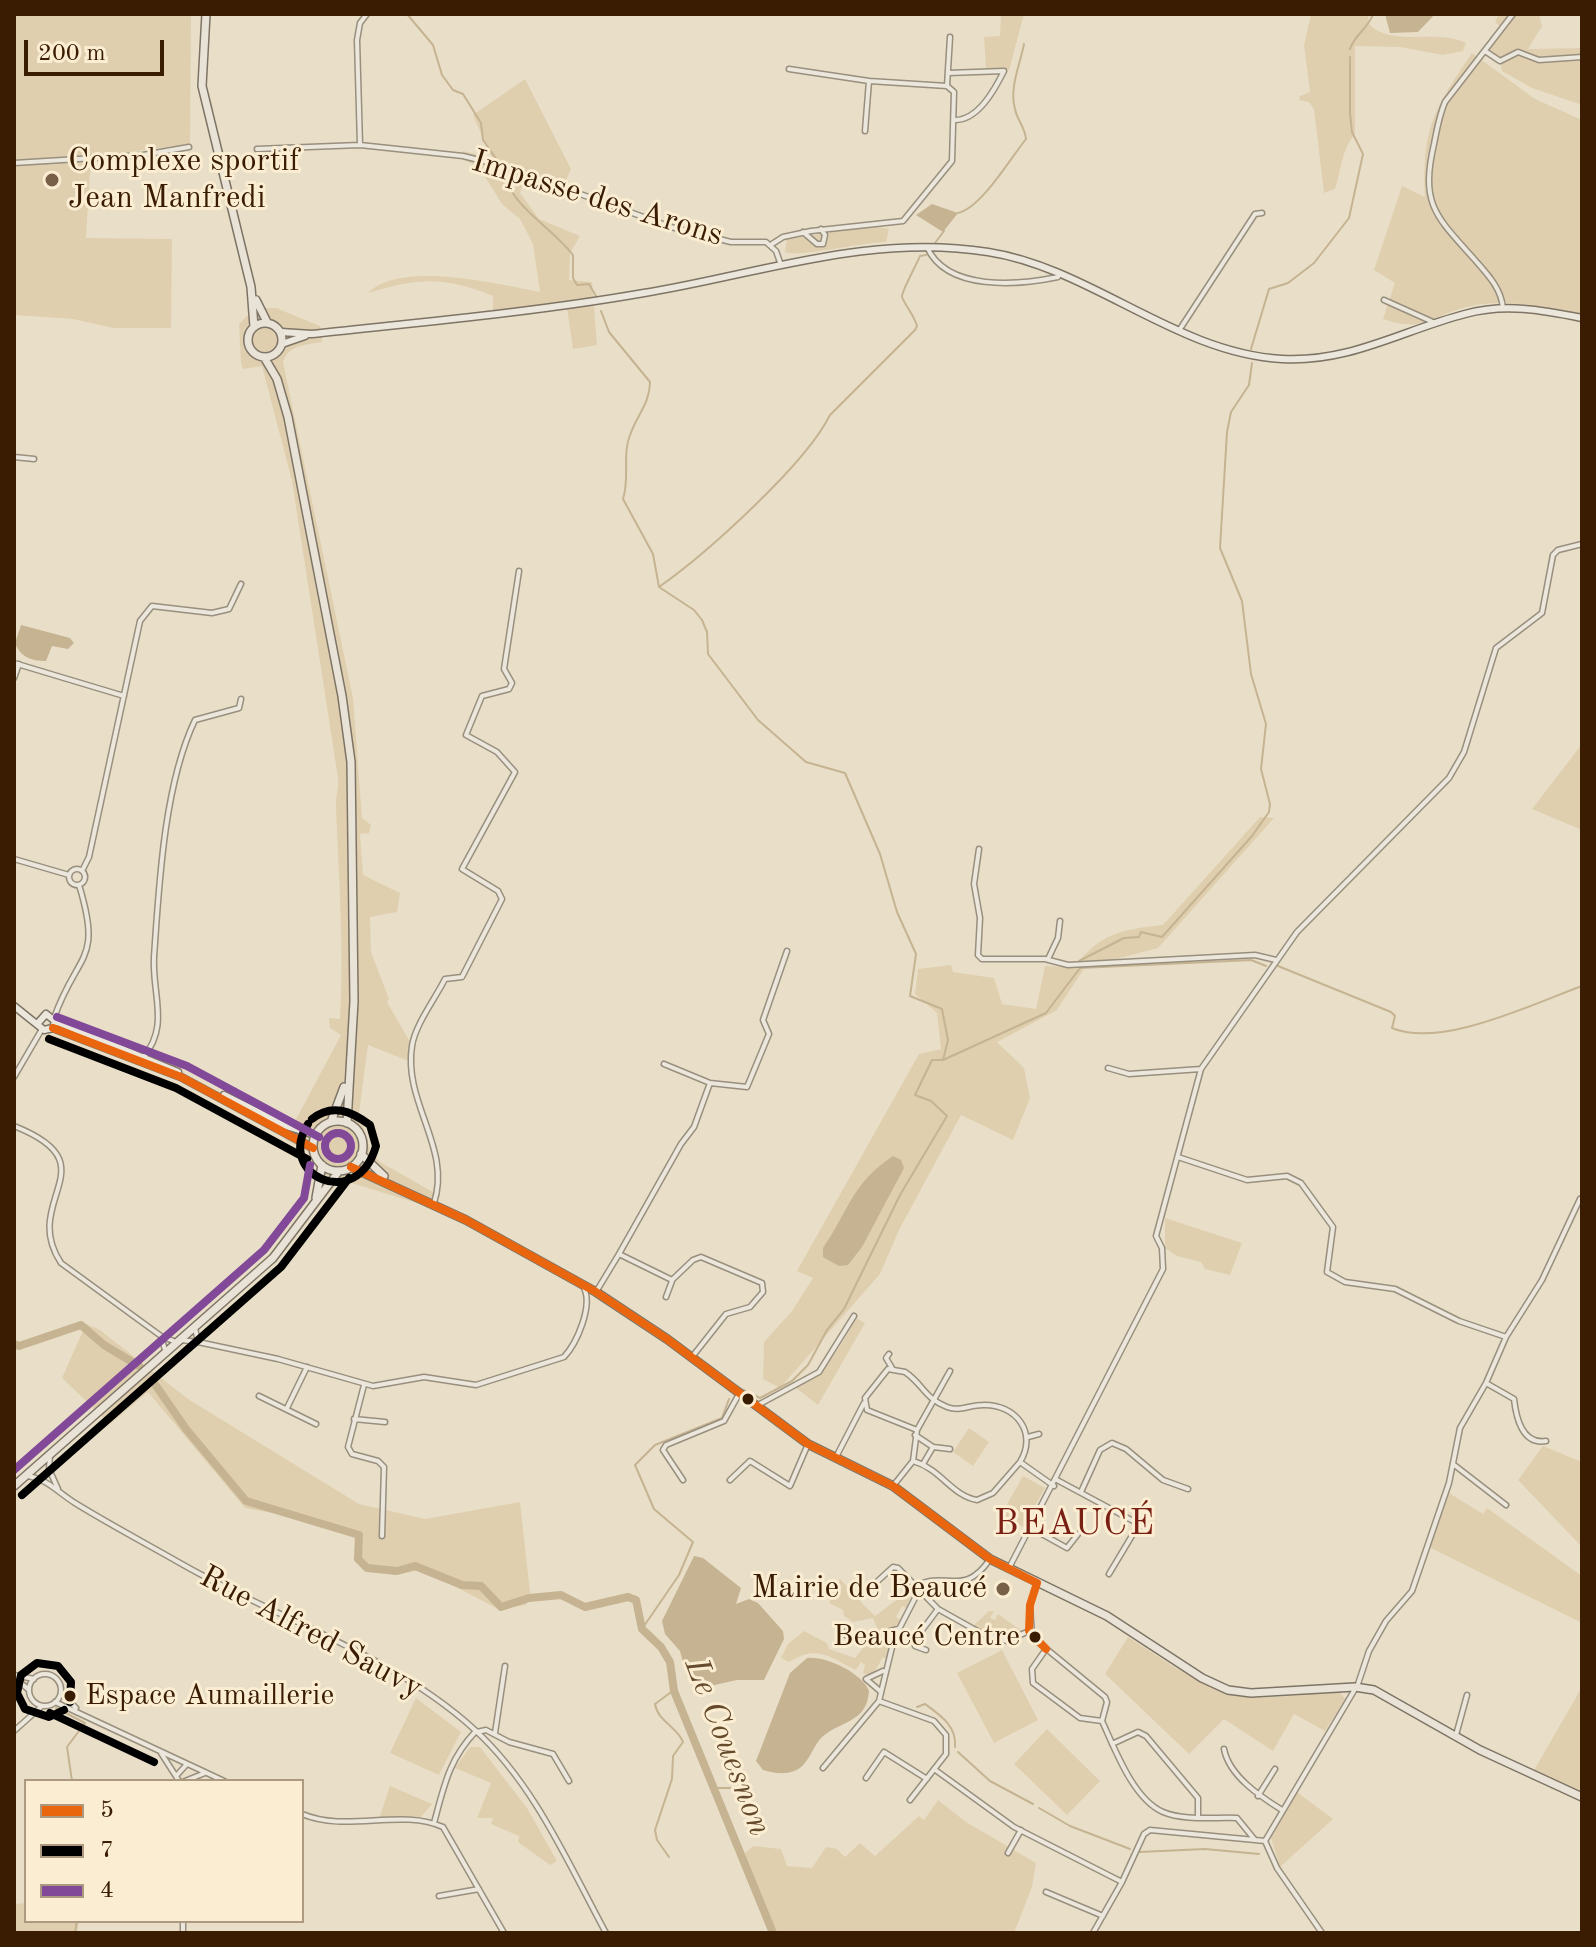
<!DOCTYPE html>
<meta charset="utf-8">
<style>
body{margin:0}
#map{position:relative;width:1596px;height:1947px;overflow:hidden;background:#e9dfc8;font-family:"Old Standard TT",serif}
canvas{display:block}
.frame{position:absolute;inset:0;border:16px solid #391c02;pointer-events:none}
.legend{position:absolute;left:24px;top:1779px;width:280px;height:144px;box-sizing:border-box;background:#faedd2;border:2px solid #ad997f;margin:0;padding:10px 14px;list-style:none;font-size:24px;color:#391c02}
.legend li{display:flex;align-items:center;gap:16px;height:40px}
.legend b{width:40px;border:2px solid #ad997f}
.scale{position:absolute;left:24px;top:40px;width:140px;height:36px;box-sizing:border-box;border:4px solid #391c02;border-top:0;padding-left:10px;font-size:24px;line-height:28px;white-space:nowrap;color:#391c02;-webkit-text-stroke:6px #faedd2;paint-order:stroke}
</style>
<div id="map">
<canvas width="1596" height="1947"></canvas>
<div class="frame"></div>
<ul class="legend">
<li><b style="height:10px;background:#e9660f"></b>5</li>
<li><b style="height:10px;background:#000"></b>7</li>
<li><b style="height:10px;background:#814997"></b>4</li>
</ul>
<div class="scale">200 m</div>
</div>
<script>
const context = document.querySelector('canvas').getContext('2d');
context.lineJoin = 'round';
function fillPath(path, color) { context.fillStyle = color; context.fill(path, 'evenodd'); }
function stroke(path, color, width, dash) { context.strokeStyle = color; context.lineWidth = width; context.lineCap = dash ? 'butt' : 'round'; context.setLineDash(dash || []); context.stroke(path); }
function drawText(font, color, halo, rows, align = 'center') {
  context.font = font + ' "Old Standard TT",serif'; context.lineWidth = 6; context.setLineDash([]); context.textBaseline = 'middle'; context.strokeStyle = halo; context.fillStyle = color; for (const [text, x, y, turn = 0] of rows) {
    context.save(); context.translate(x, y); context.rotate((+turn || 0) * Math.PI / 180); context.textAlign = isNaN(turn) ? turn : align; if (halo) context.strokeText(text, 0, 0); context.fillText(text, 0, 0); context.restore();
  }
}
fillPath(new Path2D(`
 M14,14H191L190,144L91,157L86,238L172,239L171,328H113L73,319L14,315Z
 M1001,14H1024L1009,70L986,68L984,37L1000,36Z
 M1311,14H1368L1369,24C1391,48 1437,28 1466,43L1463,51L1443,55L1400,47L1355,46V134C1341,151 1342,168 1335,189L1324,193L1314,109L1309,102L1299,100L1300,96L1310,92L1304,45Z
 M1499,14H1539L1542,26L1528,49L1582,48V105L1532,88L1502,71L1500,60L1488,51L1503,29L1495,22Z
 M1472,53L1535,99L1582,120V314C1546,308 1508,298 1471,306C1431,314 1428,334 1383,319L1395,283L1374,270L1402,186L1425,197C1422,128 1434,109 1472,53Z
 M525,79L571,169L564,185L527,172L520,193L539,219L580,236L570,253L569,280L592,282L597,345L573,349L567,308L493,317V296C442,276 419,278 368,293C401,260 497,284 540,292L533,244L520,219L502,204L479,167L462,159L463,151L492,158L473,115Z
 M873,226L889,229L886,242C864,242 797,258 785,252L787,239Z
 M255,308H276L320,326L322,342C306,345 288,345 283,362L353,698L362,818L371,825L369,833L360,834L363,875L400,893L397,912L370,917L371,952L389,999L387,1002L410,1042L411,1062L368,1045L359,1113L371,1152L380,1162L440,1196L423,1205L319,1173L309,1152L285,1140L341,1035L330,1028L329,1018L340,1019C344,948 339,879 336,809C335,798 339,789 338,778L292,481L262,366L243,369L241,363L239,324Z
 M1582,744V830L1532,809Z
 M1260,817L1274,818L1158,948L1085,967L1057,1010L997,1042L1024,1068L1030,1098L1013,1140L961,1115L899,1230L880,1274L780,1388L763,1379L764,1342L792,1311L813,1278L797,1271L919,1054L941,1049L937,1013L915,994L918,969L951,965L953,972L994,978L1002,1004L1036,1009L1045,966L1075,967C1099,933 1124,929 1163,925Z
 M1165,1218L1242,1243L1230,1275L1205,1269L1201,1262L1177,1256L1165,1248Z
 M856,1318L865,1323L818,1405L795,1387C827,1373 839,1349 856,1318Z
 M86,1324L100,1330L188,1399L359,1504L425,1519L520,1502L530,1592L526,1605L498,1609L423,1570L394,1575L381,1567L367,1570L353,1559L361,1539L343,1532L337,1525L245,1508L148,1392L110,1424L62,1378Z
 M969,1428L989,1442L973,1466L953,1452Z
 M1543,1446L1582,1462V1547L1518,1480Z
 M1023,1476L1045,1488L1023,1527L1001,1515Z
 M1449,1493L1483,1514L1487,1508L1582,1576V1623L1429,1547Z
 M840,1579L857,1597L868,1588L871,1592L860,1601L875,1616L915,1586L906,1608L902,1606L896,1617L900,1620L897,1625L879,1633L873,1618L853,1622L844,1616L843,1610L829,1603Z
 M989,1611H994L990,1618L995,1620L998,1614L1022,1631C1008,1646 989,1634 973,1626Z
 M804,1631L827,1643L829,1649L855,1658L870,1639L889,1635L892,1640L886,1659L883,1657L872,1676L863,1673L865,1665L861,1662L856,1670C829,1657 818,1644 789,1662L781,1658L788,1644Z
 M1128,1637C1159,1656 1192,1682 1227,1692C1261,1703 1304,1694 1339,1691L1345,1699L1325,1731L1294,1714L1273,1751L1224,1719L1189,1754L1105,1674Z
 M1002,1650L1038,1720L994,1743L957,1673Z
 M1582,1687V1796L1529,1779Z
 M416,1698L461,1732L439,1775L390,1753Z
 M1047,1729L1100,1781L1067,1815L1014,1764Z
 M470,1747H480L527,1808L557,1861L550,1865L518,1842L519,1836L491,1824L493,1818H477L491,1783L455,1768Z
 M390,1786L432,1804L420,1818L379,1819Z
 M1297,1792L1333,1819L1280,1867L1271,1838Z
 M938,1800L966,1822L1036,1863L1032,1887L1014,1933H778L770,1926L744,1854L753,1846L781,1849L787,1866L812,1868L826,1847L837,1849L845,1857L860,1843L875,1856L919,1816L924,1820Z
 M26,1903V1921H79L77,1933H14L15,1904Z`), '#dfcfaf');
fillPath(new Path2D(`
 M1385,14H1435L1418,32L1390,33Z
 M932,204L958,213L943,232L916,215Z
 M21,625L70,638L74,643L68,649L52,646L46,661C32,661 20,657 15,643Z
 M893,1156L901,1160L904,1168L862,1247L848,1265L839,1266L823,1257V1248C850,1209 851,1184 893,1156Z
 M694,1556L703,1558L741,1588L736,1604L749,1599L758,1603L783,1631L784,1639L764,1680H737L710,1686L687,1677L680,1651L665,1634L662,1621Z
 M807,1658C826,1656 862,1673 869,1691C867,1723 840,1721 822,1737C812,1747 808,1767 794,1771C784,1775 773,1773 763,1770L756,1761L790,1673Z`), '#c5b392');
stroke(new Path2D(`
 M407,14L433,45L442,75L453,90L463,94L481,123L483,140L497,160
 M1350,49C1355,34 1368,29 1373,14
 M503,172C515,211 549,224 573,255V278L577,285L589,284L596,296
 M958,213C981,208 1010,159 1026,139C1025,127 1017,120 1015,109C1009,88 1020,65 1024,44
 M935,243L944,231
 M601,311L609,332L650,382C650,403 637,415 630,435C622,455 630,478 623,499L653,554L659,587L694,610L702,620L707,632L708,654L758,720L806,762L845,773L880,854L897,912L916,954L910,996L942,1009L948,1040L943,1060
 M1251,349L1269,289L1288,283L1314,263L1349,218L1363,154L1352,132L1350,113V57
 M659,587C706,554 806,464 830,415L915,330L917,326C914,315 906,307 902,297C901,292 917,264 920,256L926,255
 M1079,961L1124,938L1139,937L1141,932L1162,937L1252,836L1269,812L1270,804L1261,769L1266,724L1251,674L1242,601L1220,548L1227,432L1231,412L1249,385L1252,363
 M1278,966L1391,1012L1395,1016L1392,1028C1441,1049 1535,1003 1582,986
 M737,1387L760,1398L792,1381L808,1365L827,1330L844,1309L900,1195L947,1116L931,1101L915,1095L932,1060H943L1046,1013L1080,968L1251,960L1266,966
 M642,1629L679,1575L693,1542L654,1509L635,1465L655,1445L722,1418L729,1399
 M14,1693L19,1696
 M917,1707L925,1704C940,1715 957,1726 955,1747
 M56,1708L85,1723L67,1747L72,1781
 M958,1752L990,1781L1033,1804
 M715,1788H736
 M1039,1808L1070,1826L1130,1849
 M1139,1852L1205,1849L1259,1854
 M669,1857L657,1840L655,1830L672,1779L673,1756L683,1742C677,1726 658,1722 655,1704L674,1690
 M75,1933L77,1921`), '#c5b392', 2);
stroke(new Path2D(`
 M14,1344L19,1346L81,1325L104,1345L139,1366
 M152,1380L186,1429L246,1501L359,1535L358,1559L367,1568L397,1571L415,1566L462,1585L481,1586L501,1607L529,1598L561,1595L585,1607L628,1597L636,1600L642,1629L661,1647L670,1662L674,1691L773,1933`), '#c5b392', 8);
const street = new Path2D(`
 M1485,51L1500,61L1518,52L1539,60L1582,57
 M789,69L869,81
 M948,73L1004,71C995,89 978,121 954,120
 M947,86L950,37
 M360,145L357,40L360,23L367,14
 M257,149L360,145L463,156L503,166L671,227L731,242H766L776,251L781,265
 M14,163L143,155L189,147
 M803,232L817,244H823L825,235L821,229
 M772,244L783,237L811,231L903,221L952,161L954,92L947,86L869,81L865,131
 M927,247C947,292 1019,285 1058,277L1059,274
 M1384,300L1433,322
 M1503,308C1501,288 1488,275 1475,260C1436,216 1420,205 1434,144C1437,129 1439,116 1445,102L1513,14
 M1180,329L1255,214L1262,213
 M14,457L34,459
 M14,663L124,696
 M14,678L19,664
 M979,849L974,884L980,918L978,955L982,959H1045L1068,965L1255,955L1276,960
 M14,859L69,875
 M69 877a8 8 0 1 1 16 0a8 8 0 1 1-16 0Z
 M82,871L89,857L140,621L152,606L212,613L229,609L241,584
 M1048,959L1058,938L1060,921
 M54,1018C77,952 103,963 79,885
 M143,1058C170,1025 152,996 154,957C159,885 164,785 195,720L239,708L241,699
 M664,1064L710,1083
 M1108,1068L1129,1074L1201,1069
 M14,1077L42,1029
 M14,1126C113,1165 19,1200 61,1263L161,1336
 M1178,1157L1247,1180L1287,1176L1301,1183L1333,1227L1327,1272L1345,1282L1395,1289L1459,1321L1506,1337
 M434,1203C452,1148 403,1103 412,1046C415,1025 435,999 445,979L462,977L502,899L498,891L462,869L515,772L497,752L466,735L482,696L509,689L512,683L504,669L519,571
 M619,1254L681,1144L694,1127L710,1083L747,1087L769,1034L763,1020L787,951
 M596,1292L619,1254L672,1280L693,1260L701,1257L762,1283L763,1292L750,1307L726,1314L692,1357
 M666,1297L672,1281
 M181,1340L198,1342L195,1328
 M198,1342L278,1359L373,1386L424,1377L476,1385L564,1357C577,1343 593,1306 584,1288
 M165,1350L161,1336L176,1342
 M889,1354L886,1358L892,1368
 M1486,1383L1514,1399C1516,1417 1522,1445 1546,1441
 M364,1385L348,1447L352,1454L378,1461L384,1467L382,1536
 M259,1396L316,1424
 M758,1405L819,1372L854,1316
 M287,1408L307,1367
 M354,1419L385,1422
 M917,1430L867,1410L865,1398L888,1369L905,1372C923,1384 924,1398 947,1407C960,1412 969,1405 983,1405C1016,1404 1038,1433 1020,1462L1054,1486
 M915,1435L933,1447L923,1464
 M1028,1437L1039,1434
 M933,1447L950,1449
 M50,1455L49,1469L58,1489
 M836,1457L864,1403
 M913,1461C941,1469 952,1496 977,1500L993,1493L1020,1462
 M1453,1464L1506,1505
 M28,1476C47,1479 59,1493 75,1503C109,1524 145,1543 180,1563C277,1619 392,1654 475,1730C535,1785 568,1863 606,1933
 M683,1480L663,1450L666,1445L724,1421L739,1394
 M730,1480L750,1461L790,1486L808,1444
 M1057,1480L1150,1530
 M893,1486L913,1461L917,1430L950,1371
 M1081,1492L1100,1450L1112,1443L1126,1449L1163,1480L1188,1489
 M1031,1528L1067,1548L1078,1534
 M1009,1568L1163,1269L1162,1248L1156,1236L1201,1069L1297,932L1449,778L1464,752L1496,648L1542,613L1553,555L1558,550L1582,544
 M1109,1574L1139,1524
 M1037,1583L1030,1605L1032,1637L1105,1697L1107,1702L1102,1721C1115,1749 1133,1799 1163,1812C1184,1821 1215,1817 1237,1818L1255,1840L1265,1841
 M916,1586C946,1570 964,1598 990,1559
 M869,1589L893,1567L898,1568L938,1609L981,1633L1007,1641L1029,1631
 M844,1625L840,1632L856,1640L898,1629
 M1046,1649L1032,1669L1033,1683L1080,1718L1102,1721
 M926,1650L915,1646L914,1641L938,1609
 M29 1690a16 16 0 1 1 32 0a16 16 0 1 1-32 0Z
 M14,1675L34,1679
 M14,1677L29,1690
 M880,1691L866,1679L883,1671
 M61,1693L76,1708
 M879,1701L934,1721L946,1735V1754L910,1800
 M55,1702L224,1781
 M14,1731L42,1706
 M477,1732L486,1730L509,1742L553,1754L569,1781
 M495,1733L505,1666
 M1456,1735L1467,1695
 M1112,1744L1138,1732L1146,1736L1198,1798V1816
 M1224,1749C1229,1776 1261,1797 1282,1810
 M161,1753L179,1781
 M823,1768L879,1701L894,1639L915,1598L922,1591
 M934,1769L1014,1827L1122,1882
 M177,1775L187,1764
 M866,1778L884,1752L927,1779
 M185,1781L205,1773
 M1258,1796L1275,1769
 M302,1814C347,1833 400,1808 443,1827L504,1933
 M434,1823C444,1786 449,1759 476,1731
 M1008,1853L1021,1830
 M1046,1892L1103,1916
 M439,1896L479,1889
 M183,1921V1933
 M1093,1933L1122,1882L1144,1834L1150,1830L1255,1840
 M1322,1933L1277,1868L1265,1841L1358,1684L1369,1651L1386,1621L1412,1591L1449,1483L1460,1428L1486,1383L1506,1337L1542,1280L1580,1199`);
const secondary = new Path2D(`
 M281,332L312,334C423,322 535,312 644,293C759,274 870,233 988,252C1091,268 1176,353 1282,359C1349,363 1403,330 1465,314C1505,303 1542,310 1582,318
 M282,344L305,336
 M14,1006L44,1030L53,1028L55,1021L46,1014L38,1023
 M55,1021L178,1072
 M53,1028L181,1077L313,1148
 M224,1095L286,1126L315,1135`);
const primary = new Path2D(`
 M206,14L202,86L251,287L254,327
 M256,300L267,322
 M248 340a17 17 0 1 1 34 0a17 17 0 1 1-34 0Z
 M264,357L277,379L288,417L342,696L351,762L354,1001L347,1123
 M313 1146a25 25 0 1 1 50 0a25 25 0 1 1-50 0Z
 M331,1122L344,1087
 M361,1154L384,1176
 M351,1167L466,1220L596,1292L667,1339L808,1444L893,1486L990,1559L1107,1616L1202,1678L1228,1690L1251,1693L1355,1687L1374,1690L1480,1750L1582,1797
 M316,1198L322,1165
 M14,1486L273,1258L339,1171`);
stroke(street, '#988f7e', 7);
stroke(secondary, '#7e7465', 9);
stroke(primary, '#7e7465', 10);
stroke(street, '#ece7dc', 4);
stroke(secondary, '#ece7dc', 6);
stroke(primary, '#e9e2d6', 7);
stroke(new Path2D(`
 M53,1028L181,1077L313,1148
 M351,1167L466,1220L596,1292L667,1339L808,1444L893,1486L990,1559L1037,1583
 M1037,1583L1030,1605L1029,1631L1046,1649`), '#e9660f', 8);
stroke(new Path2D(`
 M49,1039L176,1088L307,1159
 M308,1124C275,1175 357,1213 376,1146L370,1125C351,1111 332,1103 312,1119
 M22,1495L281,1267L349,1178
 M64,1710L49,1717L25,1709L17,1693L21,1675L37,1663L58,1666L71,1682L70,1702
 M50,1713L154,1762`), '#000', 8);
stroke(new Path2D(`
 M57,1017L187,1066L319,1137
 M325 1146a13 13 0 1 1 26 0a13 13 0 1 1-26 0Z
 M14,1470L264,1250L304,1198L310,1165`), '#814997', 8);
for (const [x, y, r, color] of [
 [52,180,8,"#776047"],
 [748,1399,7,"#391c02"],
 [1003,1589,8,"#776047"],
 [1035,1637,7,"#391c02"],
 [70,1696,7,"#391c02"]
]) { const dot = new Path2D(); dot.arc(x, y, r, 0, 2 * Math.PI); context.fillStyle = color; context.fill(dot); stroke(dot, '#faedd2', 3); }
drawText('30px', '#391c02', '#faedd2', [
 ["Beaucé Centre",1020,1637],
 ["Espace Aumaillerie",85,1696,"left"]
], 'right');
drawText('32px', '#391c02', '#faedd2', [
 ["Complexe sportif",68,162],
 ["Jean Manfredi",68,199],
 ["Mairie de Beaucé",987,1589,"right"]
], 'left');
drawText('32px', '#391c02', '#faedd2', [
 ["Impasse des Arons",597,199,17],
 ["Rue Alfred Sauvy",311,1633,28]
]);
drawText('italic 34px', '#654a2c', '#faedd2', [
 ["Le Couesnon",727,1747,69]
]);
context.letterSpacing = '2px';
drawText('36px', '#7a1f14', '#faedd2', [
 ["BEAUCÉ",1075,1525]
]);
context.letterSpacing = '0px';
</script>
